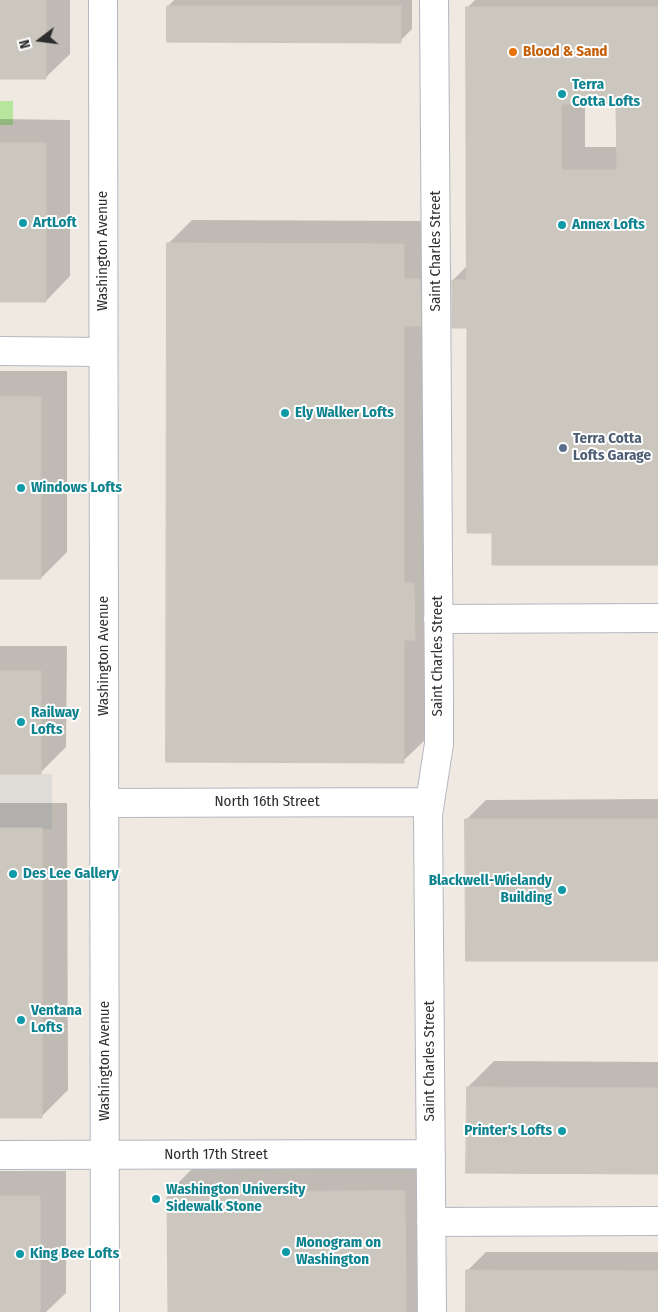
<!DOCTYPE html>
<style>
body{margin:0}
#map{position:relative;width:658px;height:1312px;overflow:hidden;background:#efe9e1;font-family:"Fira Sans Condensed",sans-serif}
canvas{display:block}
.north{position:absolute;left:15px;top:15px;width:50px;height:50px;-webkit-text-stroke:4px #fff;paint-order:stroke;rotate:255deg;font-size:14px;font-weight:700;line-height:20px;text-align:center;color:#2e2e2e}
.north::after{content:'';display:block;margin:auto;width:18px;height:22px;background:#2e2e2e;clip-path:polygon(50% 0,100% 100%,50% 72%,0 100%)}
</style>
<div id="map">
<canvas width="658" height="1312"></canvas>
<div class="north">N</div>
</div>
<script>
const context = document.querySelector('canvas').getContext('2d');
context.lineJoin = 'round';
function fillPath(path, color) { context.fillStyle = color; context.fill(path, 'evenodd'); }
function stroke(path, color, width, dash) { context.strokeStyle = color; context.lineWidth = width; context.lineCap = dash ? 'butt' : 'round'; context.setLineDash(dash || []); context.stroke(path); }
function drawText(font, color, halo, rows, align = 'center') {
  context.font = font + ' "Fira Sans Condensed",sans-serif'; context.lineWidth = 4; context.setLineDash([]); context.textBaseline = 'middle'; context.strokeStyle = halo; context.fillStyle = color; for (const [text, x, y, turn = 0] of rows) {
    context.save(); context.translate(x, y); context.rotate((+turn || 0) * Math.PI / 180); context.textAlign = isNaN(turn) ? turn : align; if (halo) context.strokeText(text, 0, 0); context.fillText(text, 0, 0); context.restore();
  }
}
fillPath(new Path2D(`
 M0,101H13V125H0Z`), '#b6e59e');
fillPath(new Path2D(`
 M0,774H52V829L0,828Z`), '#dfdcd8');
fillPath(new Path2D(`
 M0,0H70V54L45,78H0Z
 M174,0H412V29L400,41L168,6Z
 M475,0H658V564L494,532L468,327L453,280L467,266V8ZM585,103H617L618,147H585Z
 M0,119L70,120V276L46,301H0Z
 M192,220L427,221V738L403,761L168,244Z
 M0,371H67V552L41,578H0Z
 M0,646H67L66,747L40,773H0Z
 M658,799V959L466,820L486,800Z
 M0,803H67L68,1090L42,1116H0Z
 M494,1061L658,1062V1173L468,1087Z
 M430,1166L431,1312H169L168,1193L194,1167Z
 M0,1171H66V1293L46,1312H0Z
 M486,1252H658V1312H467V1271Z`), '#0003');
const building = new Path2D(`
 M0,0H46V79H0Z
 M167,6H401V43L167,42Z
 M466,7H658V565H492V533H467V328H452V280H466ZM562,104H616L617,170H562Z
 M0,143H46V302H0Z
 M167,243L404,244V279H420L421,326H404V583H414L415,640H404V763L166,762Z
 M0,396L41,397V579H0Z
 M0,671H41V774H0Z
 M465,819H658V961H466Z
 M0,828H42V1118H0Z
 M467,1087L658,1088V1174L466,1173Z
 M405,1191L406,1312H168L167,1192Z
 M0,1196H40V1312H0Z
 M466,1270L658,1271V1312H466Z`);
fillPath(building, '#cbc7bf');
stroke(building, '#cbc5ba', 1);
const minor = new Path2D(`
 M0,351L103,352
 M438,619L658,618
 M104,803L430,802
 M0,1155L431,1154
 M431,1222L658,1221
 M432,1312L428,815L439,744V701L434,0`);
const secondary = new Path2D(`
 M103,0L105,1312`);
stroke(minor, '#b4b7c1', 30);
stroke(secondary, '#b4b7c1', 30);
stroke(minor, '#fff', 28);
stroke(secondary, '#fff', 28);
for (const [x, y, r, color] of [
 [513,52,5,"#e8710a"],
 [562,94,5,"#0f9aa8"],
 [23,223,5,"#0f9aa8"],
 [562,225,5,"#0f9aa8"],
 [285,413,5,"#0f9aa8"],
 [563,448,5,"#5c6f8a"],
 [21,488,5,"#0f9aa8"],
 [21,722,5,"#0f9aa8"],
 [13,874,5,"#0f9aa8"],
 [562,890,5,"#0f9aa8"],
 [21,1020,5,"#0f9aa8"],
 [562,1131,5,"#0f9aa8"],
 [156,1199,5,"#0f9aa8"],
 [286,1252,5,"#0f9aa8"],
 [20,1254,5,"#0f9aa8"]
]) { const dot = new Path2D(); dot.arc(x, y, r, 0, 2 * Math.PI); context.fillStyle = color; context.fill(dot); stroke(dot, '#fff', 2); }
drawText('bold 15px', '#c56008', '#fff', [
 ["Blood & Sand",523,52]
], 'left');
drawText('bold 15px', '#0d838f', '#fff', [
 ["Terra",572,85],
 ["Cotta Lofts",572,102],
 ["ArtLoft",33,223],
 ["Annex Lofts",572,225],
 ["Ely Walker Lofts",295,413],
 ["Windows Lofts",31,488],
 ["Railway",31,713],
 ["Lofts",31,730],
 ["Des Lee Gallery",23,874],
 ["Blackwell-Wielandy",552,881,"right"],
 ["Building",552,898,"right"],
 ["Ventana",31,1011],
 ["Lofts",31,1028],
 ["Printer's Lofts",552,1131,"right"],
 ["Washington University",166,1190],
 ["Sidewalk Stone",166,1207],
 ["Monogram on",296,1243],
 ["Washington",296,1260],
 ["King Bee Lofts",30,1254]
], 'left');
drawText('15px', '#2e2e2e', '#fff', [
 ["Washington Avenue",103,251,-90],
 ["Saint Charles Street",436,251,-90],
 ["Washington Avenue",104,656,-90],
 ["Saint Charles Street",438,656,-90],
 ["North 16th Street",267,802],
 ["Washington Avenue",105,1061,-90],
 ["Saint Charles Street",430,1061,-90],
 ["North 17th Street",216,1155]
]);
drawText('bold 15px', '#4e5e75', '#fff', [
 ["Terra Cotta",573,439],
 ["Lofts Garage",573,456]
], 'left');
</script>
